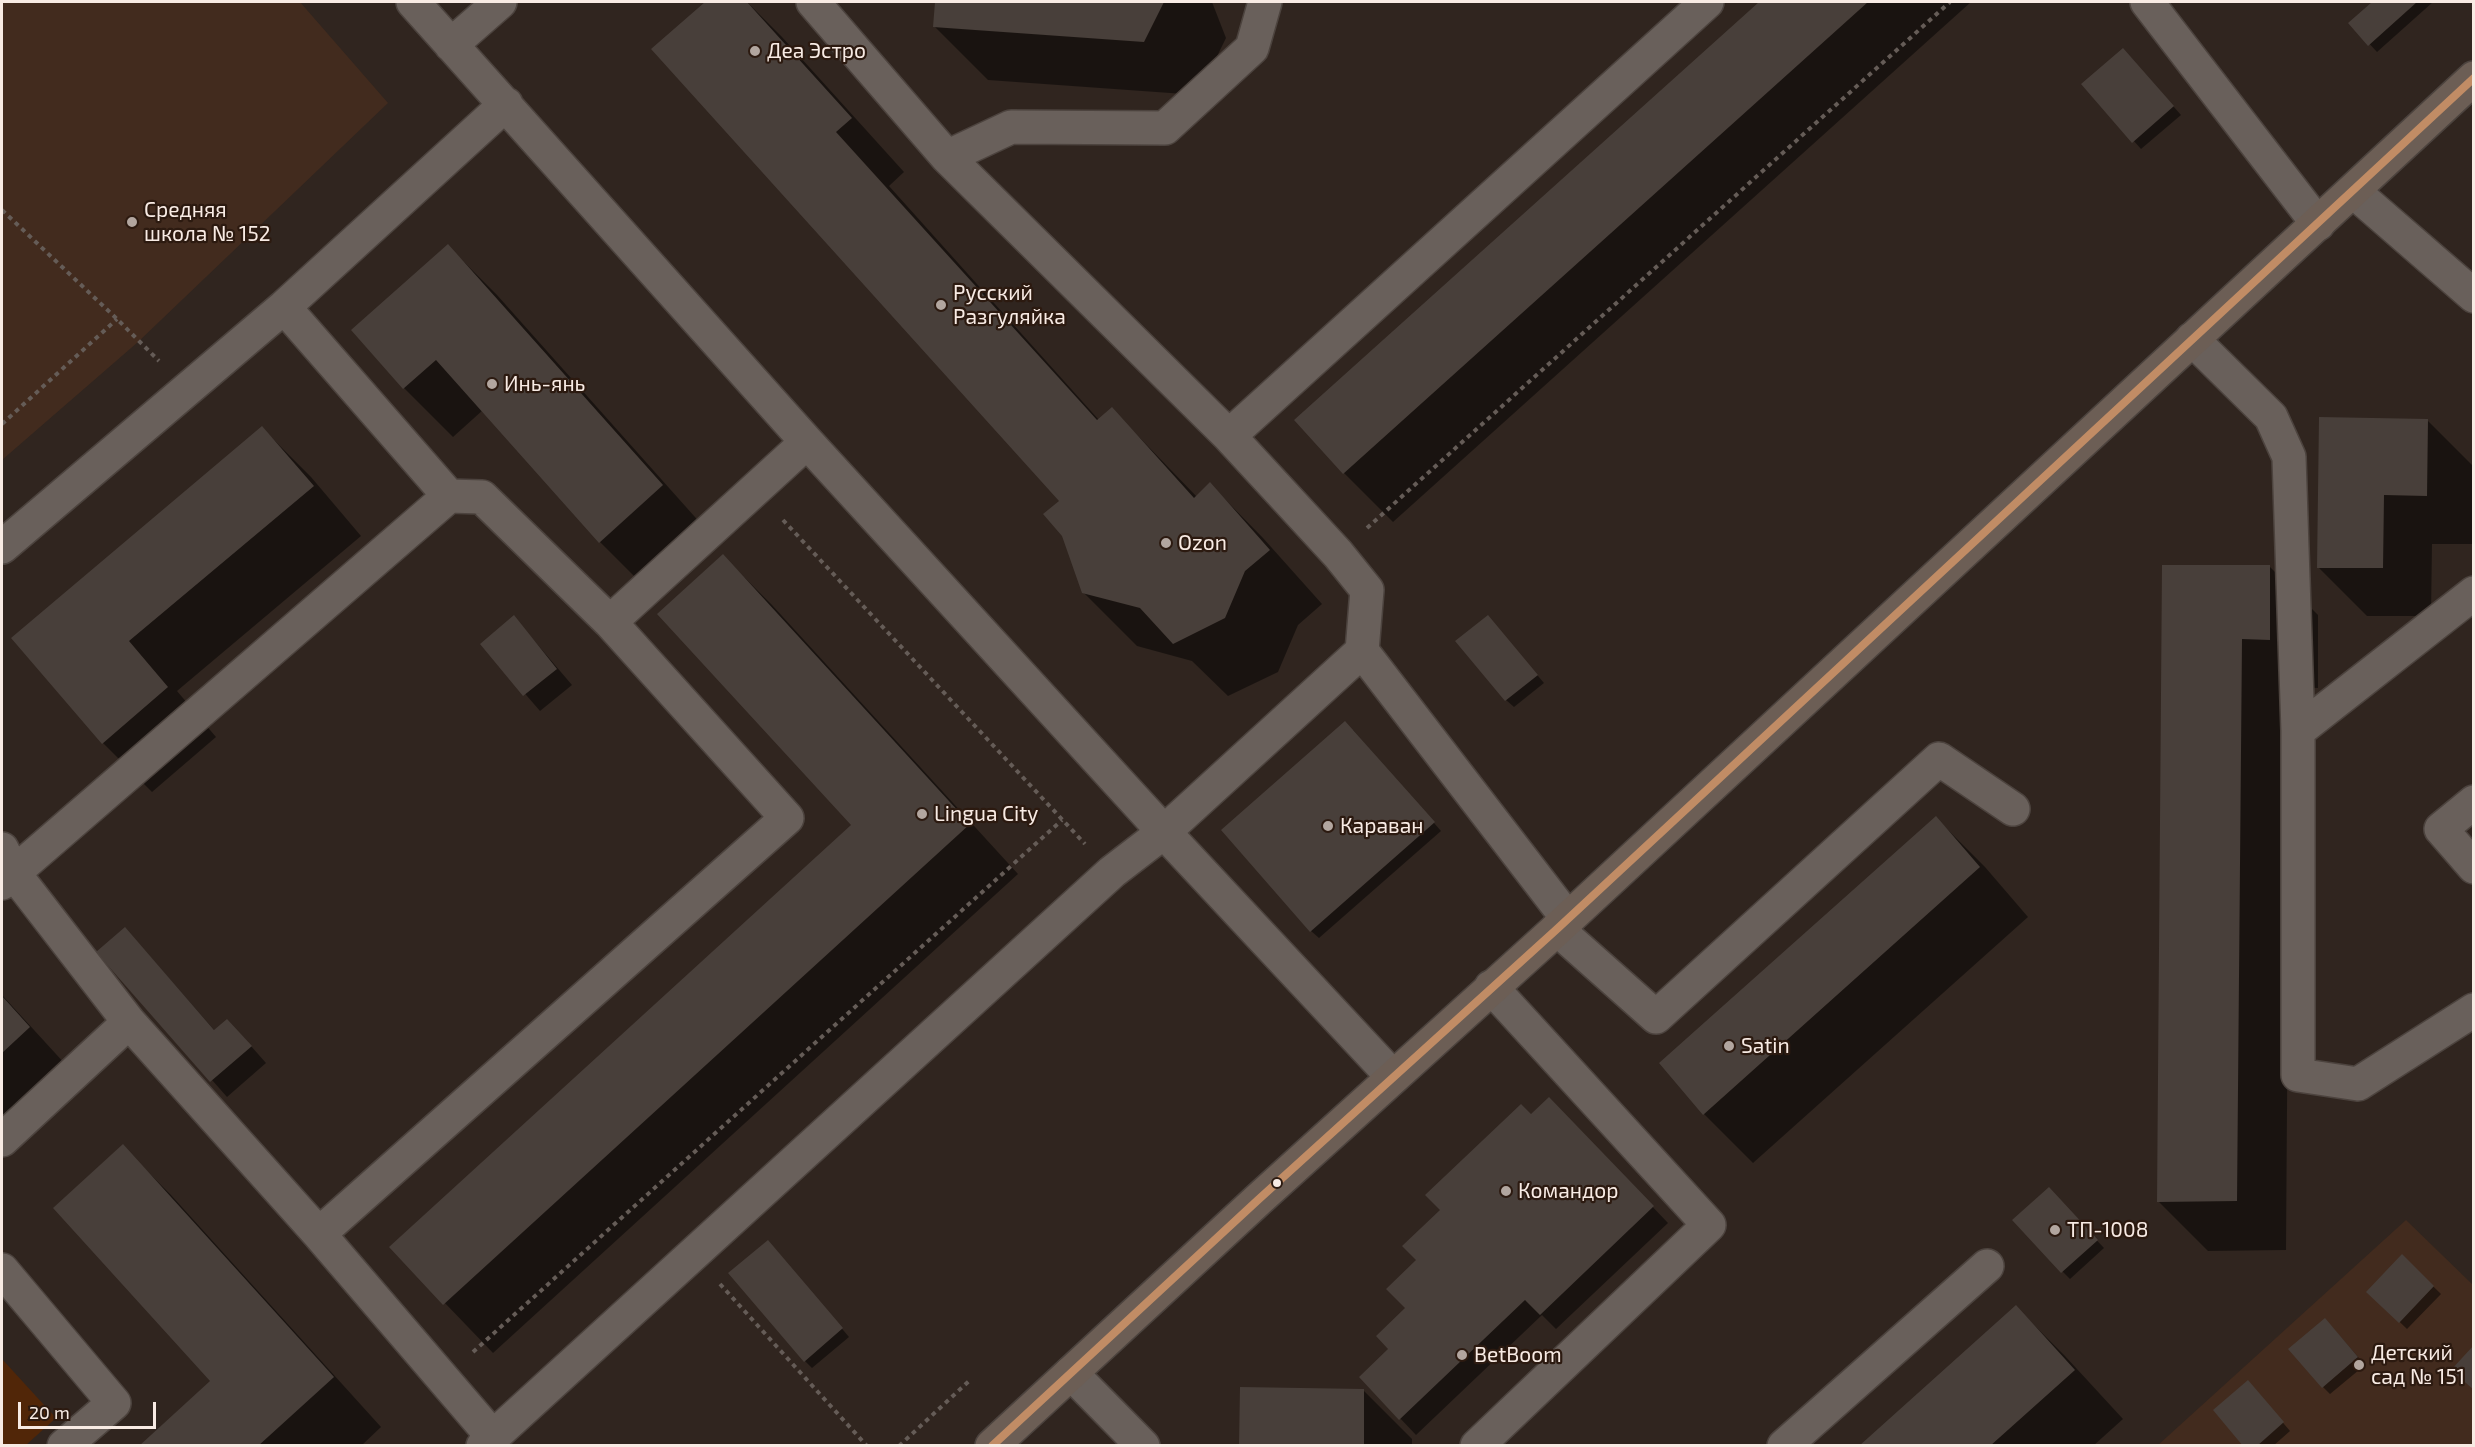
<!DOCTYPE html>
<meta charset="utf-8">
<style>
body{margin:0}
#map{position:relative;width:2475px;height:1447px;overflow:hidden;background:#30251f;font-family:"Exo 2",sans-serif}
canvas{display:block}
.frame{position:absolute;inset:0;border:3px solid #f8ebe4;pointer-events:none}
.scale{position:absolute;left:18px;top:1402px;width:138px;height:27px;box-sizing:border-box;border:3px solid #f8ebe4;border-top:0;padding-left:8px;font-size:18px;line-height:21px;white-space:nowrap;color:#f8ebe4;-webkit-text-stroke:4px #2c1a10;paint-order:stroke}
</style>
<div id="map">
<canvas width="2475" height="1447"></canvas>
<div class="frame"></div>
<div class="scale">20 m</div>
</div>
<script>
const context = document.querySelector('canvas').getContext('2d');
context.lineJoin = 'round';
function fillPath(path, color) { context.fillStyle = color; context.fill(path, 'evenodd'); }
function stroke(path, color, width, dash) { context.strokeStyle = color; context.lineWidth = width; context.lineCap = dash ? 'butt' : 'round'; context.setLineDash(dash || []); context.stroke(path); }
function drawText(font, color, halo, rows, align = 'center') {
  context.font = font + ' "Exo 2",sans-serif'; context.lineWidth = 4.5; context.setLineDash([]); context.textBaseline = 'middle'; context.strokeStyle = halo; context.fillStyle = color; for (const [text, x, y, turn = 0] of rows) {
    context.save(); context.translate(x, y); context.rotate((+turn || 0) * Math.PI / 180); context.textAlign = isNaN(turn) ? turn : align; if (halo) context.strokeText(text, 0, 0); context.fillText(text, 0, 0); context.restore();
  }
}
fillPath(new Path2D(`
 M2,2H300L388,103L138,342L2,460Z
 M2406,1220L2473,1285V1445L2157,1446Z`), '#422b1e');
fillPath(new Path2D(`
 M2,1359L56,1418L26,1445H2Z`), '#512608');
fillPath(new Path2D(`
 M707,2H747L782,37L904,172L889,186L1099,420L1112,409L1197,497L1210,484L1263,538L1322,604L1298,625L1278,672L1228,696L1192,661L1137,646L1083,592L1062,501L653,49Z
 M936,2H1212L1226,38L1198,95L988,80L934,26Z
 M1761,2H1971L1393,522L1344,473L1296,420Z
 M2374,2H2433L2377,52L2350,23Z
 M2131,58L2181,115L2141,149L2083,84Z
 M448,246L497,295L711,535L649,591L600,542L483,410L453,437L404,388L353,330Z
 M2427,420L2474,467V544H2432L2431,616H2367L2318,567Z
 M262,428L311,477L361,536L177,691L216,737L152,792L103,743L13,638Z
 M723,556L772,605L1018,874L493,1353L391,1247L853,826Z
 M2163,566H2269L2318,615V688L2290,687L2286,1250L2208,1251L2159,1202Z
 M514,617L572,685L540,711L482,644Z
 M1488,617L1544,683L1514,707L1506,700Z
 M1353,730L1441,831L1319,938L1311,931Z
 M1936,818L1985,867L2028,917L1753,1163L1704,1114L1661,1063Z
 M140,945L215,1031L243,1037L266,1063L227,1097L99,952Z
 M2,995L77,1077L2,1145Z
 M1565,1115L1668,1223L1556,1329L1542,1315L1416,1435L1361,1377L1390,1349L1407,1308L1419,1260L1442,1210L1531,1116Z
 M122,1146L171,1195L381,1427L361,1446H141L212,1381Z
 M2056,1197L2104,1248L2070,1279L2062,1271Z
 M775,1249L849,1337L812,1368L805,1361Z
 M2402,1256L2441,1294L2407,1329L2369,1292Z
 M2016,1307L2065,1356L2123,1419L2093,1446H1862Z
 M2332,1327L2365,1365L2330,1394L2323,1387Z
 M1363,1390L1412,1439V1446H1241Z
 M2255,1390L2290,1431L2273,1446H2245Z`), '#0007');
fillPath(new Path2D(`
 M705,2H747L852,118L836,132L1097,420L1112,407L1194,498L1210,482L1270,550L1245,571L1225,618L1173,644L1140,608L1082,593L1062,536L1043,514L1059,501L651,49Z
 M935,2H1164L1144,42L933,27Z
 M1759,2H1868L1343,474L1294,420Z
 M2372,2H2417L2368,46L2348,23Z
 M2123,48L2174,106L2132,143L2081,84Z
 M448,244L663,485L599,543L436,360L403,389L351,330Z
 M2319,417L2428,419L2427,496L2384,495L2383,568H2317Z
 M262,426L314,486L129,641L168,687L102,744L11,638Z
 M723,554L970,824L443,1305L389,1247L851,825L657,614Z
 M2162,565H2270V640L2242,639L2237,1201L2157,1202Z
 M514,615L557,669L523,696L480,644Z
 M1488,615L1538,675L1505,701L1455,641Z
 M1345,721L1435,822L1310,932L1221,830Z
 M1936,816L1980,867L1703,1115L1659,1063Z
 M125,927L214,1030L227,1019L252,1046L210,1082L96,952Z
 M2,996L30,1027L2,1053Z
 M1549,1097L1654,1206L1540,1315L1525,1300L1399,1420L1359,1377L1388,1349L1376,1336L1405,1308L1386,1289L1416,1260L1402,1246L1440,1210L1425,1195L1521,1104L1531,1114Z
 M123,1144L334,1377L258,1446H139L210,1381L53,1208Z
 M2049,1187L2098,1240L2061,1273L2012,1220Z
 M768,1240L843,1328L804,1362L728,1273Z
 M2402,1254L2434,1286L2399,1323L2366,1292Z
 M2016,1305L2075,1370L1990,1446H1859Z
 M2325,1318L2358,1357L2322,1388L2288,1349Z
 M2474,1345V1390L2451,1370Z
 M2248,1380L2284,1422L2257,1446H2243L2213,1410Z
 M1240,1387L1364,1389V1446H1239Z`), '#483f3a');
const minor = new Path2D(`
 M413,2L807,442L1164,832L1393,1077
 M813,2L947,157L1229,436L1338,554L1367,590L1362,651L1568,919
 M2147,2L2318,224
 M451,45L500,2
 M947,157L1011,127L1165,128L1252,48L1265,2
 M2353,191L2474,296
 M284,307L449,496
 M2192,339L2271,417L2289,457L2298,731V1075L2358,1084L2474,1010
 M1229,436L1707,2
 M2,547L284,307L506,104
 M610,622L807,442
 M2298,731L2474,593
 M2474,802L2441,829L2474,867
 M2,849L13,872L129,1022L319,1234L493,1437
 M2,883L449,496L482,497L610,622L787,818L319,1234
 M1557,929L1656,1017L1939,759L2013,809
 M2,1140L129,1022
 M2,1270L114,1403L64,1446
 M1071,1373L1143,1446
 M483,1446L1112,872L1164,832L1362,651
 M1477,1446L1709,1225L1491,987
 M1784,1446L1987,1266`);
const major = new Path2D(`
 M992,1446L1259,1199L1557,929L2474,78`);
stroke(minor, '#4c433e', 36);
stroke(major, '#4c433e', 36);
stroke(new Path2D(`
 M2,210L117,319L159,361
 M2,424L117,319
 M783,520L1085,844
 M1367,528L1950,2
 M720,1284L867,1446
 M473,1352L1062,820
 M899,1446L969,1381`), '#655c57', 4, [4.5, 4.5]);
stroke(minor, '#69605b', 33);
stroke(major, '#6c5e55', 33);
stroke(new Path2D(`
 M992,1446L1259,1199L1557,929L2474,78`), '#c18c65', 8);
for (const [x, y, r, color] of [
 [755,51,6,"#b2a69f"],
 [132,222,6,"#b2a69f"],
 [941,305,6,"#b2a69f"],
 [492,384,6,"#b2a69f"],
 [1166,543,6,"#b2a69f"],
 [922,814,6,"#b2a69f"],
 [1328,826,6,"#b2a69f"],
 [1729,1046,6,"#b2a69f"],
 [1277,1183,5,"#f8ebe4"],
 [1506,1191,6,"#b2a69f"],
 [2055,1230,6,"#b2a69f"],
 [1462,1355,6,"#b2a69f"],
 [2359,1365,6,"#b2a69f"]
]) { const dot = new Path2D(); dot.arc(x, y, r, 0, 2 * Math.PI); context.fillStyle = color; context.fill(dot); stroke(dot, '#2c1a10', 2); }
drawText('21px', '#f8ebe4', '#2c1a10', [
 ["Деа Эстро",767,51],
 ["Средняя",144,210],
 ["школа № 152",144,234],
 ["Русский",953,293],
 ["Разгуляйка",953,317],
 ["Инь-янь",504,384],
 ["Ozon",1178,543],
 ["Lingua City",934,814],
 ["Караван",1340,826],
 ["Satin",1741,1046],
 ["Командор",1518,1191],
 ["ТП-1008",2067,1230],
 ["Детский",2371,1353],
 ["сад № 151",2371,1377],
 ["BetBoom",1474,1355]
], 'left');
</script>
